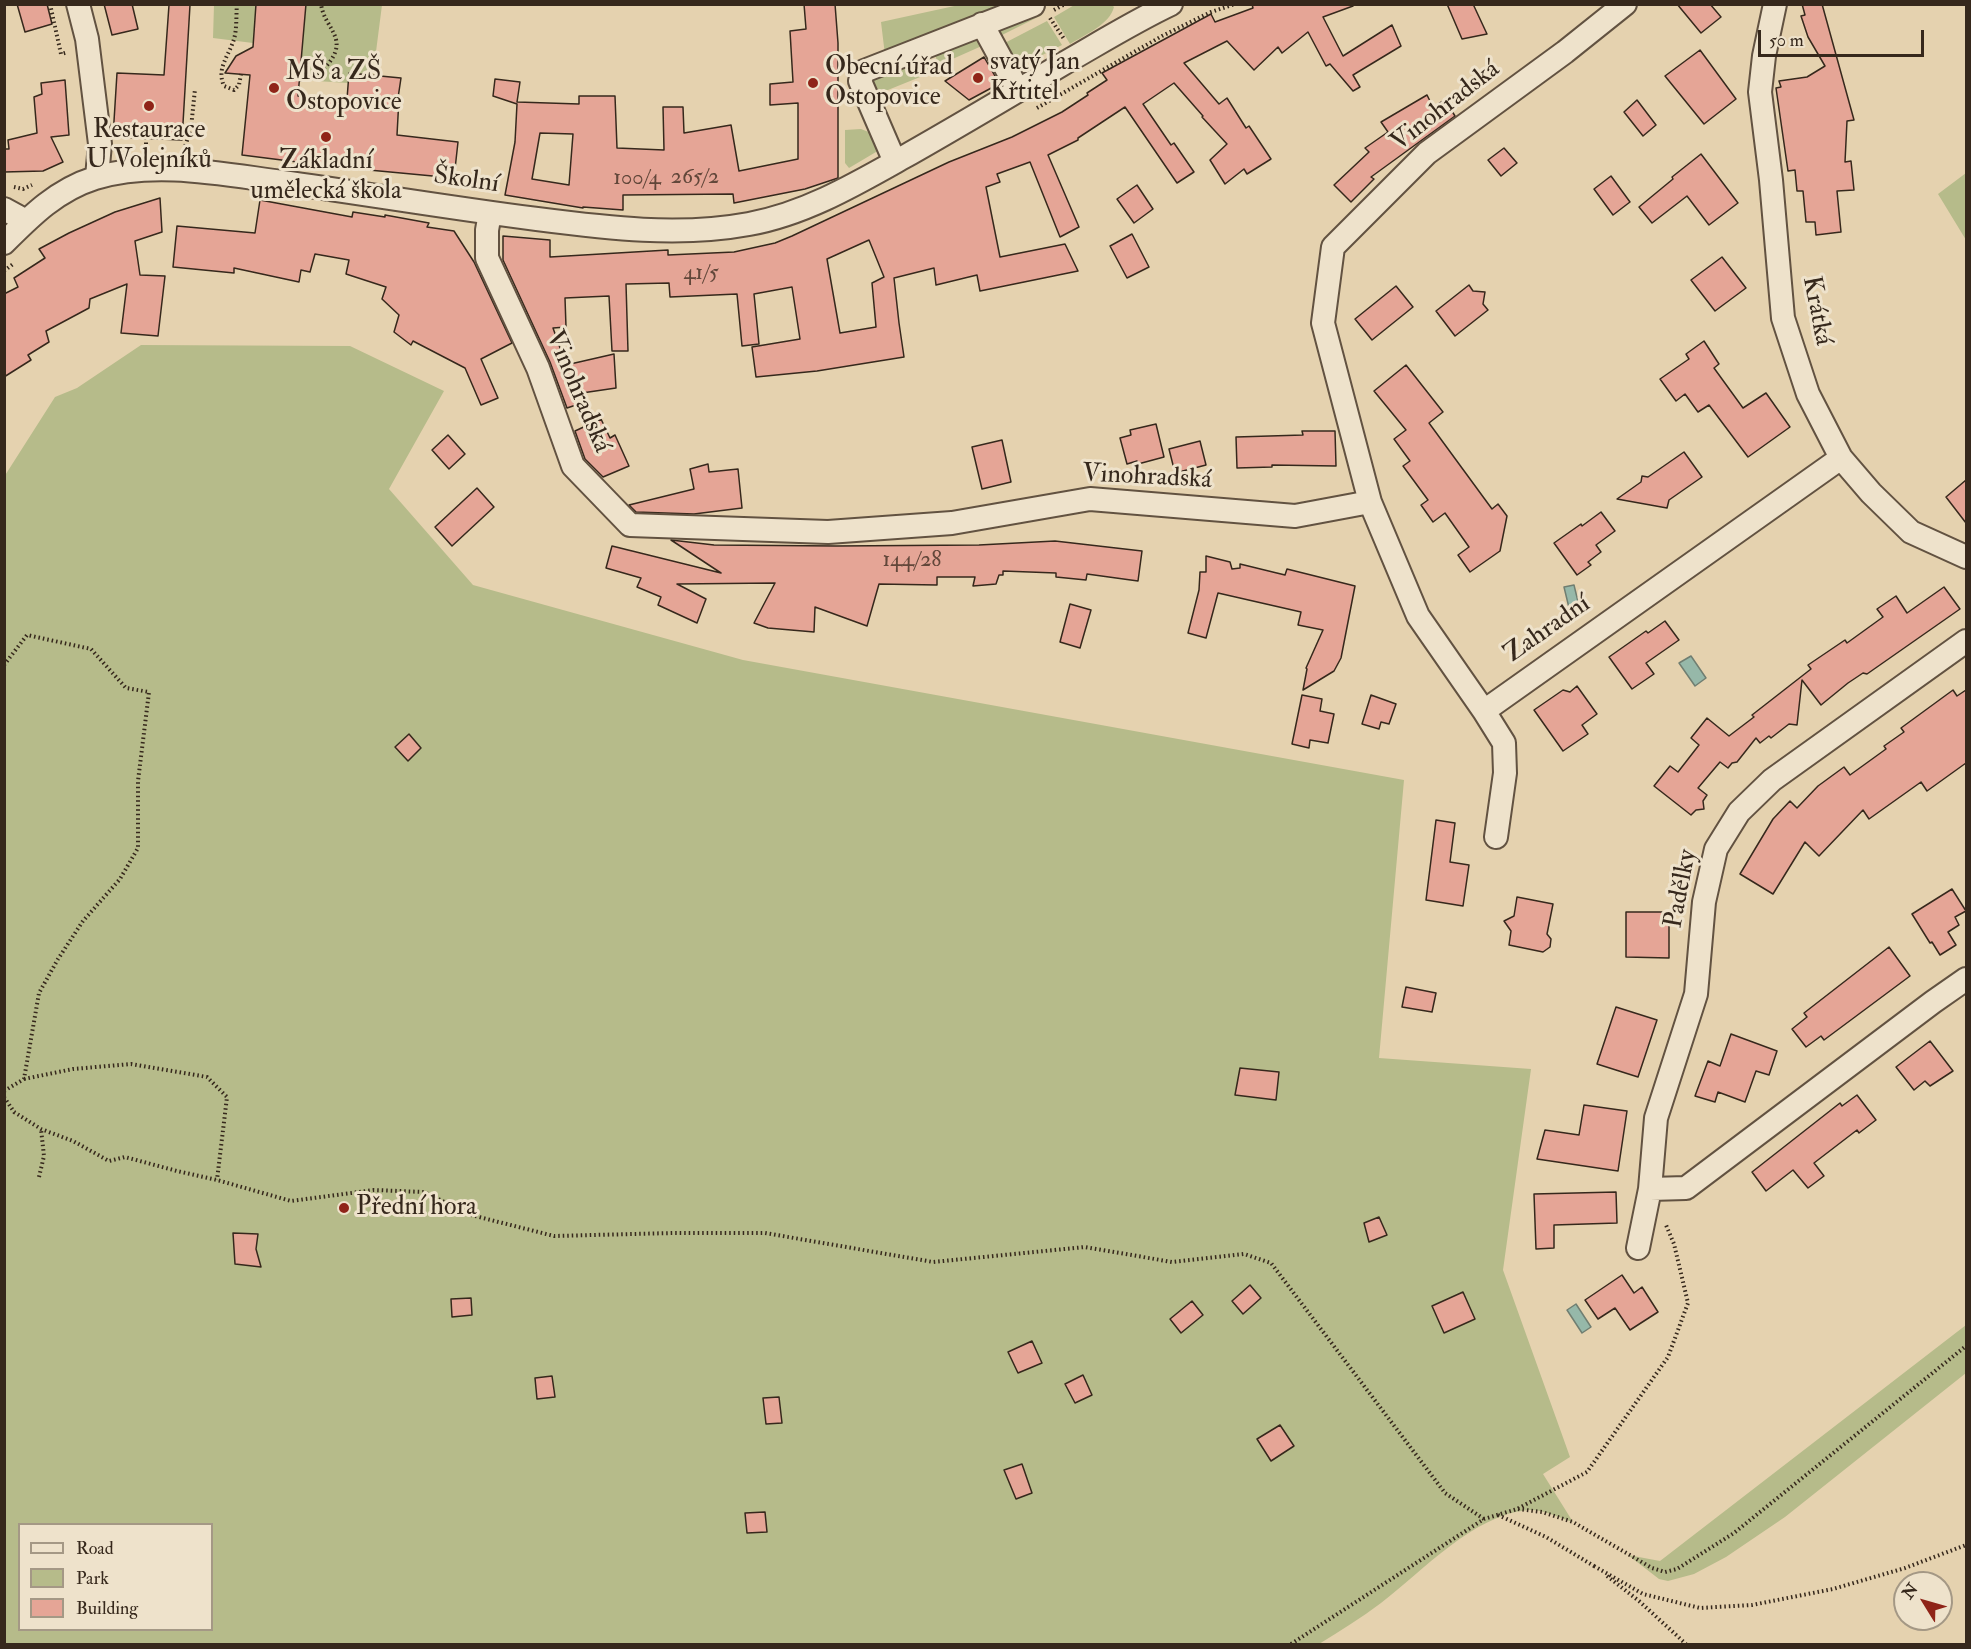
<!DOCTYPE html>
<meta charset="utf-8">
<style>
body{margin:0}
#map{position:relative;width:1971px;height:1649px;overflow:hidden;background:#e5d2af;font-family:"IM FELL Double Pica",serif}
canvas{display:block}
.frame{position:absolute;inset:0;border:6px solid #36281c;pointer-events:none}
.legend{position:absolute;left:18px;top:1523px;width:195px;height:108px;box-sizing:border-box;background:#eee2cb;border:2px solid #a49885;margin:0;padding:8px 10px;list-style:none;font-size:18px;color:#36281c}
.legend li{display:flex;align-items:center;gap:12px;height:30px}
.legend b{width:30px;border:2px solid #a49885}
.north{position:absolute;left:1893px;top:1571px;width:60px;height:60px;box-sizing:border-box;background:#eee2cb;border:2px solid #a49885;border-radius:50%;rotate:307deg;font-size:16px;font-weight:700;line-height:24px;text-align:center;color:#36281c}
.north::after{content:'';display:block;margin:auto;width:21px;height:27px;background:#8f2418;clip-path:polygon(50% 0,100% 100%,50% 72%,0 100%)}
.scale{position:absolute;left:1758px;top:30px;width:166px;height:27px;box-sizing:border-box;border:3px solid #36281c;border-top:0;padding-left:8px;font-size:18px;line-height:21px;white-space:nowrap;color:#36281c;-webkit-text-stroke:4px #eee2cb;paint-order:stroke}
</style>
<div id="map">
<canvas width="1971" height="1649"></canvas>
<div class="frame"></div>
<ul class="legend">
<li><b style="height:8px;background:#eee2cb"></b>Road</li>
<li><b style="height:16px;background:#b6bb8a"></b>Park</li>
<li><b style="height:16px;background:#e5a596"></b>Building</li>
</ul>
<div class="north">N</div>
<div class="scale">50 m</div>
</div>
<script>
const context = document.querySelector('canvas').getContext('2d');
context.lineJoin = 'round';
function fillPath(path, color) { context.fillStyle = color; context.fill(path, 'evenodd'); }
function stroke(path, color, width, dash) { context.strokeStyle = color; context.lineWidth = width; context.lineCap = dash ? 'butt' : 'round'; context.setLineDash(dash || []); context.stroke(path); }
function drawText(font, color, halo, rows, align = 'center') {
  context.font = font + ' "IM FELL Double Pica",serif'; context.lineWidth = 6; context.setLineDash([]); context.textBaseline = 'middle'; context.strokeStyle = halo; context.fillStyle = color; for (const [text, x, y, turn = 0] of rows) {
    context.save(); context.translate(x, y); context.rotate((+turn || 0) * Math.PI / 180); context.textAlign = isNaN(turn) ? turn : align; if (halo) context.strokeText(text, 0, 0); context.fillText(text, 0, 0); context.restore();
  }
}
fillPath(new Path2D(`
 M1076,4L1112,5L1114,7C1110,24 1085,35 1070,44L1054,17Z
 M214,5H256L253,43L213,38Z
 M306,5H382L373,75L349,73L348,83L300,80Z
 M959,5H1024L885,55L881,22Z
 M1039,7L1042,15L994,39L988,25Z
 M1047,21L1062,45L1013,70L999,46Z
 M976,30L984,45L939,65L931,46Z
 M919,50L930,73L878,94L869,69Z
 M861,129L871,133L881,149L849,168L845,163V130Z
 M1966,173V240L1938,194Z
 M141,345L350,346L444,391L389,489L473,585L743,660L1404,780L1379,1058L1531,1069L1503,1270L1570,1457L1543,1474L1573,1522C1559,1518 1543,1509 1528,1510C1473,1515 1423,1571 1381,1603C1361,1618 1340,1631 1319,1644H5L4,477L55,397L77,388ZM20,1524H212V1630H20Z
 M1966,1325V1373L1785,1517L1726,1557L1694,1574L1668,1581L1659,1579L1628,1555L1660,1561Z`), '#b6bb8a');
const water = new Path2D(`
 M1574,585L1580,610L1570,612L1564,587Z
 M1691,656L1706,678L1695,686L1679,663Z
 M1576,1304L1591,1327L1582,1333L1567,1310Z`);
fillPath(water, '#96b8a9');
stroke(water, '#707e71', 1.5);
const building = new Path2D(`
 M17,4H47L52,24L25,32Z
 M104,4H132L138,29L112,35Z
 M256,4H306L298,96L347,99L349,73L401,78L398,98H399L397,135L458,142L454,178L337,167L242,155L250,75L225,73L236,56L253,47Z
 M804,4H835L838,43V178L805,189L734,203L733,194L623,195V210L583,207V208L505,195L515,142L517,104L493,96L495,79L520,82L517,102L579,104V96H615L617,148L664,150L663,107H683L684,133L731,125L739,171L798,159V103L770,105V84L793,82L790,31L806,29ZM540,133L573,134L569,185L532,179Z
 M1252,4H1352L1353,6L1323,17L1343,56L1392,25L1401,46L1353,75L1360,87L1353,91L1330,64L1326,66L1308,32L1282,53L1278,47L1254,70L1227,41L1184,63L1219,104L1227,98L1246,128L1249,126L1271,159L1247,174L1244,169L1225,184L1210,160L1227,144L1202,117L1203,116L1174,83L1143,104L1171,145L1174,143L1194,172L1177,183L1125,107L1078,138V140L1048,155L1079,227L1060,237L1030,162L997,174L1000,182L986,187L1000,257L1065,244L1078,271L980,291L977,275L936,285L934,268L894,278L899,323L904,357L817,371L756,377L752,347L800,339L792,287L754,294L759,344L742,346L737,294L670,297L669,283L626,284L628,351H612L609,296L565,298L566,327L553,328L566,365L614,354L616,388L575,394L579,404L567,408L550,362L503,260V236L550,240V257L668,250V255L734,252L775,243L792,236L949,162L1012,137L1062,112L1088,95L1087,93L1107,80L1102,73L1211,14L1215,22L1253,8ZM869,240L884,277L872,283L876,327L840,333L827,259Z
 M1447,4H1473L1487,34L1462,39Z
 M1677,4H1710L1721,17L1701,33Z
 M1802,4H1822L1854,120L1847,121L1845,162L1851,161L1854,190L1837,191L1841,232L1816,235L1815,222H1806L1803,191H1797L1795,170L1788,171L1776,88L1781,87L1779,81L1807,77L1825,66L1808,37L1801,16L1805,15Z
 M169,5H190L182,140L113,137L117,73L164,75Z
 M1700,50L1736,99L1704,124L1665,76Z
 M984,57L999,83L995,86L969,100L945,81Z
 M65,80L69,135L51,137L63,162L43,171L4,172V149H9L8,140L37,133L34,97L42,94L41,83Z
 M1427,95L1433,107L1445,100L1455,116L1371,177L1374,179L1351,202L1334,185L1369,152L1365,148L1388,132L1381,122Z
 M1637,100L1656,125L1643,136L1624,112Z
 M1504,148L1517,163L1501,176L1488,160Z
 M1701,154L1738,203L1709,225L1687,196L1652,223L1639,207L1673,179L1672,177Z
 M1611,176L1630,202L1613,215L1594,189Z
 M1137,185L1153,209L1134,223L1117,199Z
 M160,198L162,232L135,241L140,275L165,276L158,336L121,333L127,284L90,299L89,308L46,331L49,342L28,355L31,360L4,377V294L18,287L14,278L45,258L39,249L69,233L115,212Z
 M260,200L352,217L353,212L385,217V215L429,223L427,227L454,231L474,262L512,343L481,359L498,398L481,405L465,368L413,341L411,345L394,332L399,315L382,299L386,287L346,274L349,260L315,254L310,272L301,270L299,282L234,268V273L173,267L177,226L255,233Z
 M1132,234L1149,267L1127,278L1110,246Z
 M1722,257L1746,288L1715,311L1691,280Z
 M1469,285L1473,291L1485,292L1483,304L1488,310L1455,336L1436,311Z
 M1396,286L1413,307L1372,340L1355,319Z
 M1704,341L1719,364L1714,368L1743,408L1766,393L1790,427L1748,457L1709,405L1698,412L1685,394L1676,401L1660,379L1689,359L1686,354Z
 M1406,365L1443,412L1429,423L1492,509L1498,504L1507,516L1500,551L1470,572L1458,555L1469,547L1445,513L1433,522L1421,505L1428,500L1403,466L1410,461L1394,439L1406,430L1374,391Z
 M601,419L610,438L615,435L629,466L603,477L585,459L575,431Z
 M1156,424L1164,457L1138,464L1137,461L1127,464L1120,438L1131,435L1130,430Z
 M1302,431H1335L1336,466L1272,465V467L1237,468L1236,437L1303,435Z
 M448,435L465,454L449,469L432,450Z
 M1002,440L1011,482L982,489L972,447Z
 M1200,441L1206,465L1175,473L1169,449Z
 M1684,452L1702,477L1669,500L1667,508L1617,499L1641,482L1642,476L1648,477Z
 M708,464L709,472L738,469L742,508L694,514L636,512L629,505L694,489L690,469Z
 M1966,480V523L1946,497Z
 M477,488L494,507L452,546L435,527Z
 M1601,512L1615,531L1596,545L1601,552L1588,562L1591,565L1577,575L1554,543L1581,524L1582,526Z
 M671,540L714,545L836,546L979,545L1055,541L1142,551L1138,581L1087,574L1086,580L1056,577V573L1003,571V575H999L996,584L973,586L975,577H937V585L879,584L867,626L815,607L814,632L768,628L754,623L775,583L677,584L706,599L697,623L658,605L661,597L637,587L641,578L606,568L612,546L721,573Z
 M1206,556L1230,562L1232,569L1240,568V564L1285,575L1287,569L1355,586L1341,658L1334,671L1303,690L1307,669L1306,668L1323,630L1298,625L1301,612L1218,593L1206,638L1188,633L1199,590L1200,572H1206Z
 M1944,587L1960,609L1867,674L1863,673L1848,683L1821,705L1802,680L1797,725L1789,724L1771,738L1769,736L1760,743L1756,738L1737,762L1732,763L1728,768L1720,762L1698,788L1707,795L1703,801L1704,809L1696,810L1691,815L1654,786L1670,766L1678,772L1699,745L1691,738L1707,718L1729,736L1754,717L1752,715L1811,669L1808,665L1845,640L1847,643L1883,617L1877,609L1896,596L1907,613Z
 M1070,604L1091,610L1080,648L1060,642Z
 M1665,621L1679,640L1646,663L1654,674L1632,689L1609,657L1646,631L1648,633Z
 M1577,686L1597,714L1582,725L1588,734L1563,751L1534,710L1563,690L1570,692Z
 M1953,690L1957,696L1966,690V763L1927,791L1921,782L1869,819L1863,810L1819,856L1805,842L1773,894L1740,874L1773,819L1790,801L1797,808L1818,786L1844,767L1850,775L1886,749L1884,746L1904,732L1901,728Z
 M1302,695L1322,699L1320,711L1334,714L1328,743L1310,740L1309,748L1292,744Z
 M1371,695L1396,704L1389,724L1381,722L1379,729L1362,724Z
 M409,734L421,748L408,761L395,747Z
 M1436,820L1455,823L1450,862L1469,865L1463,906L1426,900Z
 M1952,889L1966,911L1955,917L1959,925L1948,932L1956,945L1940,955L1932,942L1930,943L1912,914Z
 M1517,897L1553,904L1547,934L1551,939L1550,947L1543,952L1509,945L1511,931L1504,921L1514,916Z
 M1626,912H1669V958L1626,957Z
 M1889,947L1910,976L1824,1040L1821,1036L1806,1047L1792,1029L1807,1017L1804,1013Z
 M1406,987L1436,993L1432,1012L1402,1007Z
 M1616,1007L1657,1020L1638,1077L1597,1064Z
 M1731,1034L1777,1051L1769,1075L1756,1071L1745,1102L1718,1092L1715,1102L1695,1096L1708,1061L1720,1066Z
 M1930,1041L1953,1071L1930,1086L1925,1081L1914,1090L1896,1067Z
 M1240,1068L1279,1072L1276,1100L1235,1095Z
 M1857,1095L1876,1120L1859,1133L1857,1130L1814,1163L1824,1176L1808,1188L1793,1170L1766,1191L1752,1172L1840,1103L1842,1106Z
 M1584,1105L1627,1111L1618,1171L1537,1159L1545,1130L1579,1135Z
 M1616,1192L1617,1223L1554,1225V1248L1536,1249L1534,1194Z
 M1379,1217L1387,1235L1369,1242L1364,1223Z
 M233,1233L258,1234L256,1249L261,1267L235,1264Z
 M1622,1275L1634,1293L1642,1287L1658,1312L1630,1330L1615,1308L1598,1319L1585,1300Z
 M1250,1285L1261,1298L1243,1314L1232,1301Z
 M1463,1292L1475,1319L1444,1333L1432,1306Z
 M471,1298L472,1315L452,1317L451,1299Z
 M1192,1301L1203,1315L1181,1333L1170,1319Z
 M1032,1341L1042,1363L1018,1373L1008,1352Z
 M1083,1375L1092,1395L1075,1403L1065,1384Z
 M552,1376L555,1397L537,1399L535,1378Z
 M779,1397L782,1423L766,1424L763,1398Z
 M1280,1425L1294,1446L1271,1461L1257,1439Z
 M1022,1464L1032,1493L1016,1499L1004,1470Z
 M765,1512L767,1532L747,1533L745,1513Z`);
fillPath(building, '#e5a596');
stroke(building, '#36281c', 1.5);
const minor = new Path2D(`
 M78,4L87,39L100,144L97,177
 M1775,4L1764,56L1760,92L1771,180L1783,318L1808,394L1841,458L1871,493L1911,532L1966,557
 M982,24L1012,79
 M895,162L860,81L864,71L1033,5
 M4,209L26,221
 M490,213L487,230V258L538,368L573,466L630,525L828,532L952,523L1090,499L1295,516L1370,502
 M4,243C32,215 57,190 95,178C155,160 221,174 282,182C367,194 451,208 537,219C607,228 679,237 749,224C805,214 856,184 904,157C957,127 1009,96 1061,65C1098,44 1133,22 1171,4
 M1484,711L1841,458
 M1496,837L1505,773L1504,743L1484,711L1418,616L1370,502L1323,323L1333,247L1427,153L1565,52L1625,4
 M1650,1189L1686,1188L1933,1002L1966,979
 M1638,1248L1650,1189L1656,1118L1696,994L1704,902L1716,849L1739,812L1772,780L1966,641`);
stroke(minor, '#625241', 26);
stroke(new Path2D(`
 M50,4L61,54L68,52
 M237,4C236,16 237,29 234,39C229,56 216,68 224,86L234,90L239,85L241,74
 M1054,10L1065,4
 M1050,18L1064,39
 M300,80C314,76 322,73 331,60C347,37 324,27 321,4
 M1037,108L1162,36L1211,12L1235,4
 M146,138V150
 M184,150L191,128L195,89
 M14,187L23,189L32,185
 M4,271L13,264
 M4,665L27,635L91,649L126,688L149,692L138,781V848L120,879L83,921L58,959L39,993L24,1079L4,1091
 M24,1079L73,1069L131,1064L207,1077L227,1097L217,1180
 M4,1097L14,1112L41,1129L73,1141L109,1161L125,1157L177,1171L217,1180L291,1201L374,1190L424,1192L471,1215L554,1236L673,1233H765L933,1262L1085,1247L1172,1262L1244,1254L1271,1263L1445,1493L1484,1519
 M39,1177L44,1156L41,1129
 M1518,1509L1542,1512L1573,1522L1652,1568L1665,1572L1677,1569L1734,1533L1966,1346
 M1498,1515L1546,1537L1594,1566
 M1594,1566L1643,1594L1700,1608L1752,1605L1833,1589L1905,1568L1966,1545
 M1607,1576L1639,1601L1686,1644
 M1291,1644L1484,1519L1517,1509L1587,1472L1668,1357L1688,1303L1674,1244L1666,1225`), '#36281c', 4, [1.5, 3]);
stroke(minor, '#eee2cb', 22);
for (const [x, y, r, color] of [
 [978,78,6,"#8f2418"],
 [813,83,6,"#8f2418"],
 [274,88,6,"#8f2418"],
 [149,106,6,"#8f2418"],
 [326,137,6,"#8f2418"],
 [344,1208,6,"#8f2418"]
]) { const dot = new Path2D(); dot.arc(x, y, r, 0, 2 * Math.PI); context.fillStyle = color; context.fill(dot); stroke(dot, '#eee2cb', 2); }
drawText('22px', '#62473a', null, [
 ["265/2",695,178],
 ["100/4",637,179],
 ["41/5",701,274],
 ["144/28",912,561]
]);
drawText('26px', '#36281c', '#eee2cb', [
 ["svatý Jan",990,63],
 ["Křtitel",990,93],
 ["Obecní úřad",825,68],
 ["Ostopovice",825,98],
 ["MŠ a ZŠ",286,73],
 ["Ostopovice",286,103],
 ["Restaurace",149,131,"center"],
 ["U Volejníků",149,161,"center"],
 ["Základní",326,162,"center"],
 ["umělecká škola",326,192,"center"],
 ["Přední hora",356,1208]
], 'left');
drawText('26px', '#36281c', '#eee2cb', [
 ["Vinohradská",1446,107,-38],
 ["Školní",466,181,8],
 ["Krátká",1816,311,79],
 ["Vinohradská",577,392,67],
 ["Vinohradská",1147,478,3],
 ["Zahradní",1548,630,-35],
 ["Padělky",1682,889,-79]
]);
</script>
